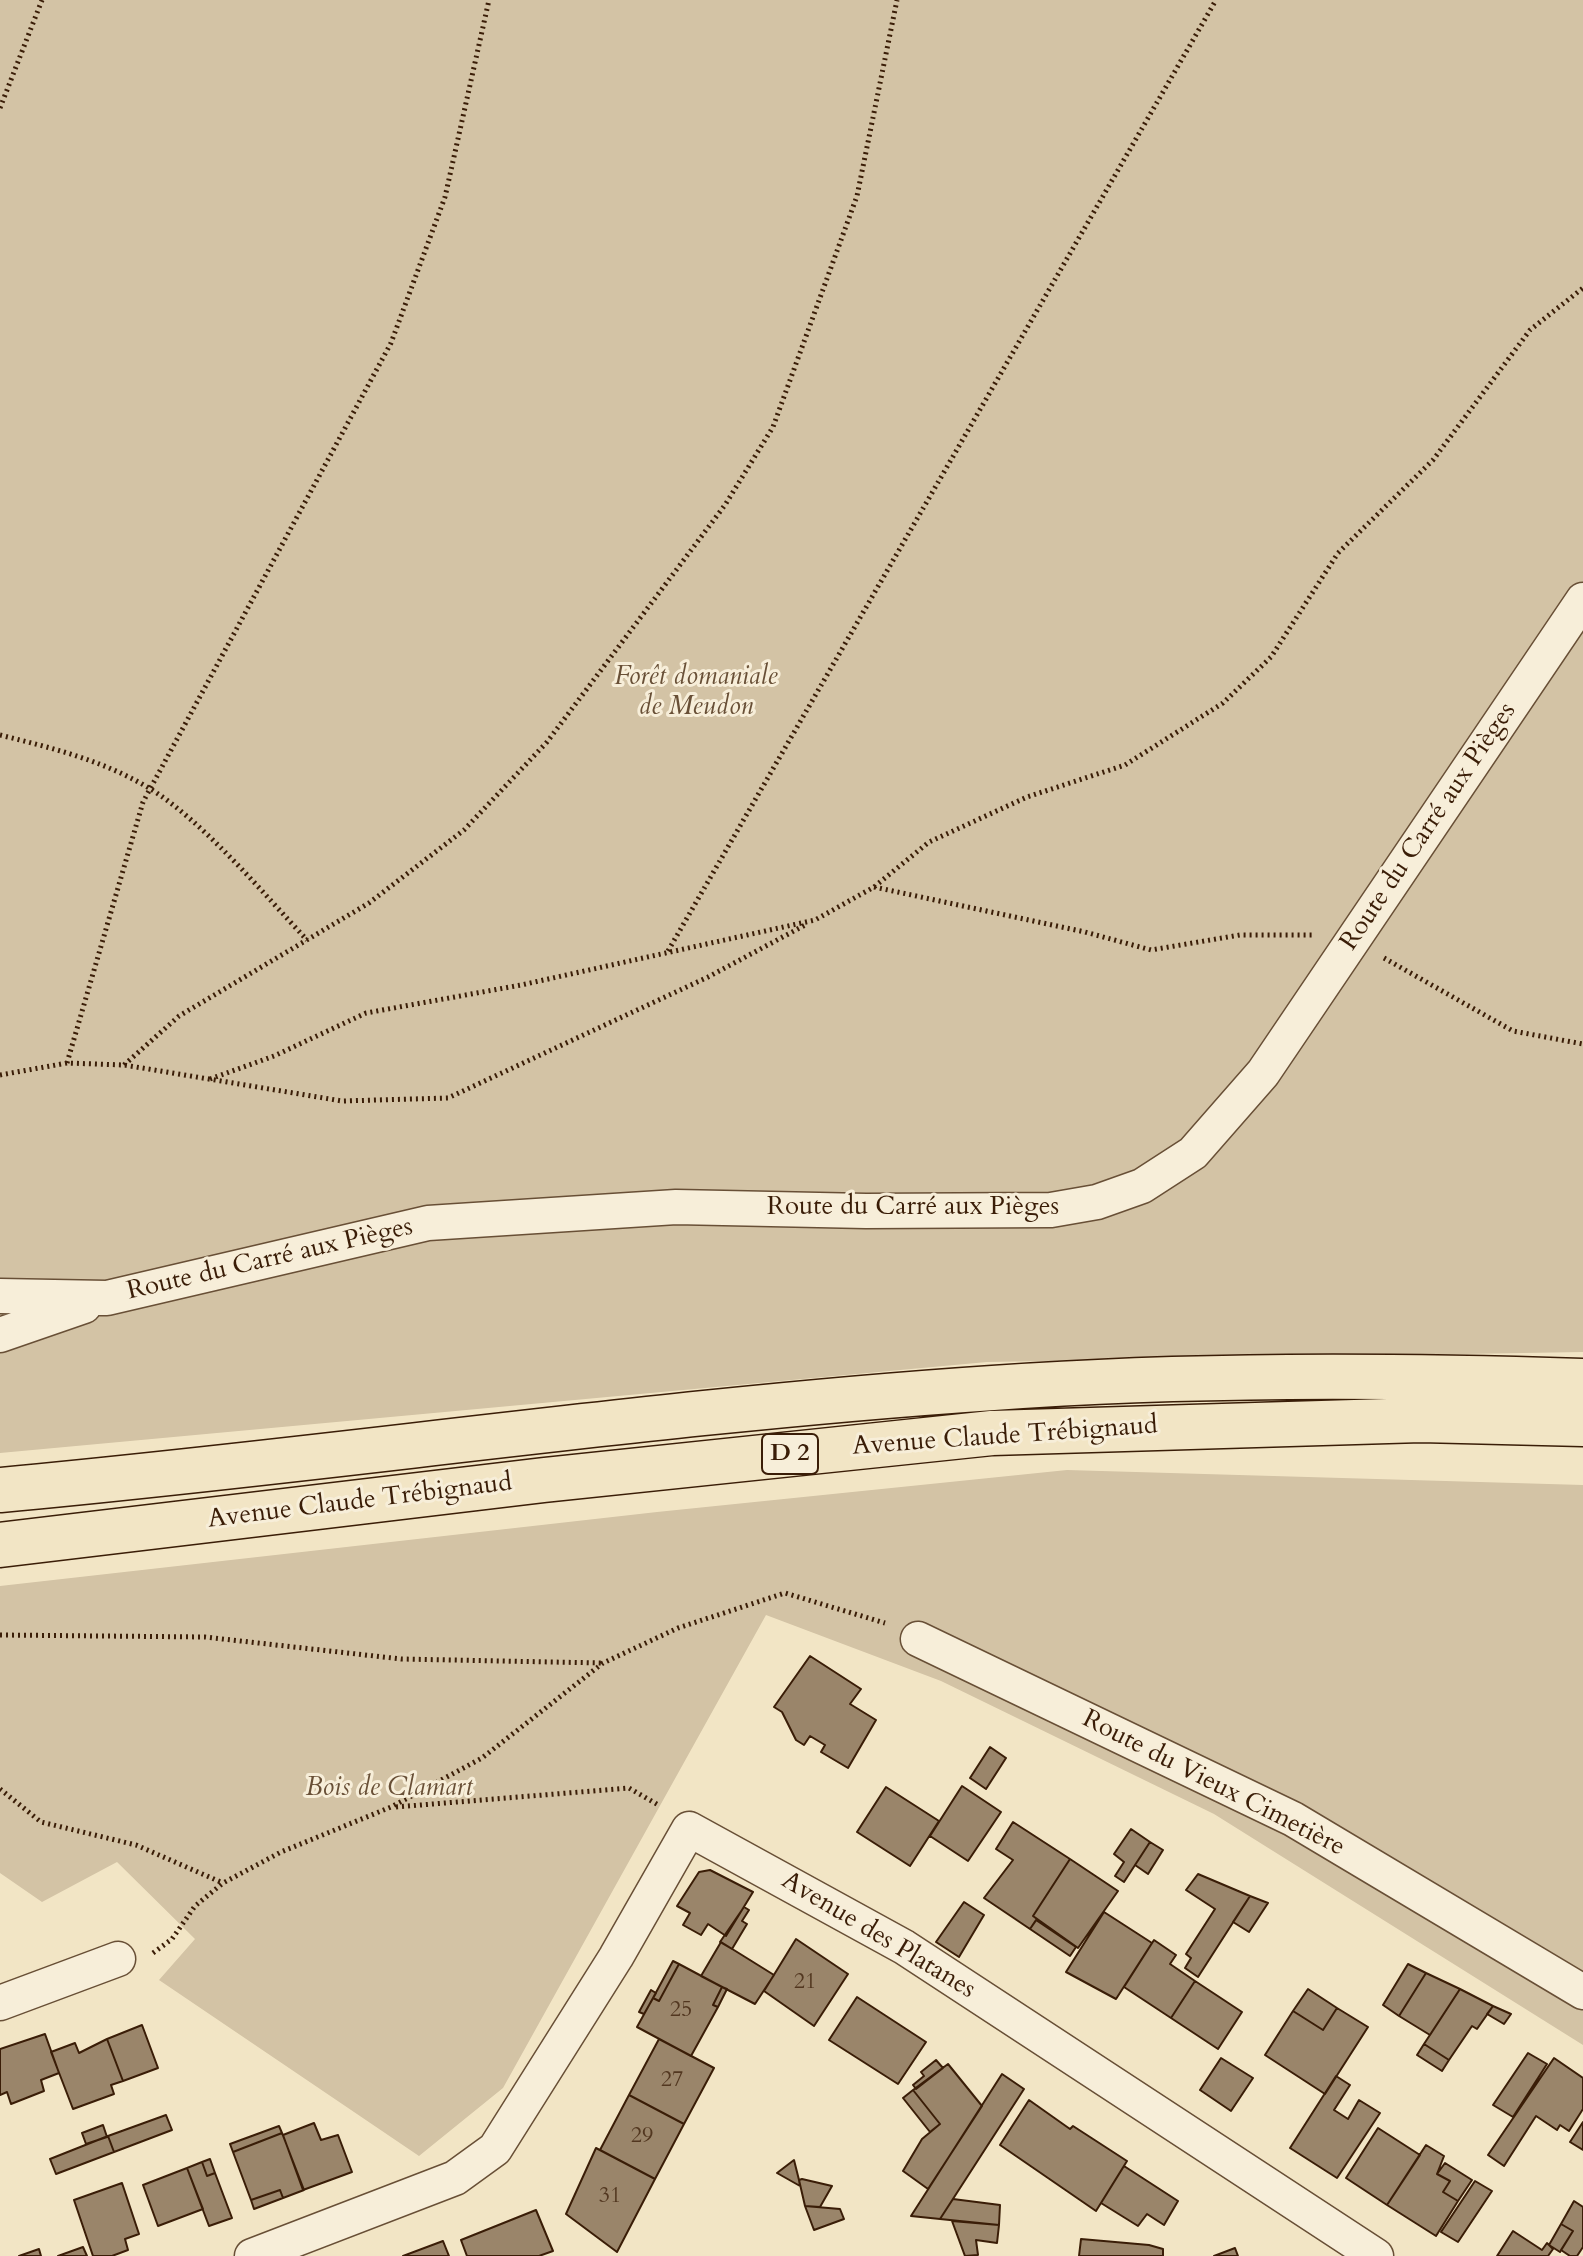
<!DOCTYPE html>
<meta charset="utf-8">
<style>
body{margin:0}
canvas{display:block;background:#f2e5c5}
</style>
<canvas width="1583" height="2256"></canvas>
<script>
const context = document.querySelector('canvas').getContext('2d');
context.lineJoin = 'round';
function fillPath(path, color) { context.fillStyle = color; context.fill(path, 'evenodd'); }
function stroke(path, color, width, dash) { context.strokeStyle = color; context.lineWidth = width; context.lineCap = dash ? 'butt' : 'round'; context.setLineDash(dash || []); context.stroke(path); }
function drawText(font, color, halo, rows, align = 'center') {
  context.font = font + ' Cardo,serif'; context.lineWidth = 6; context.setLineDash([]); context.textBaseline = 'middle'; context.strokeStyle = halo; context.fillStyle = color; for (const [text, x, y, turn = 0] of rows) {
    context.save(); context.translate(x, y); context.rotate((+turn || 0) * Math.PI / 180); context.textAlign = isNaN(turn) ? turn : align; if (halo) context.strokeText(text, 0, 0); context.fillText(text, 0, 0); context.restore();
  }
}
fillPath(new Path2D(`
 M0,0H1583V1352L987,1362L0,1453Z
 M1067,1470L1583,1485V2045L1214,1814L941,1681L766,1615L503,2088L419,2156L159,1980L195,1939L117,1862L42,1902L0,1873V1586L657,1512Z`), '#d3c3a5');
const building = new Path2D(`
 M810,1656L861,1689L850,1704L876,1720L848,1768L821,1752L825,1745L810,1736L804,1745L796,1740L782,1712L774,1707Z
 M990,1747L1006,1758L986,1789L970,1778Z
 M962,1786L1001,1812L968,1861L930,1836Z
 M886,1787L939,1821L910,1866L857,1832Z
 M1013,1822L1070,1859L1033,1916L1037,1919L1030,1929L984,1898L1013,1860L996,1849Z
 M1131,1829L1150,1842L1124,1882L1115,1876L1124,1862L1114,1854Z
 M1150,1842L1163,1850L1148,1874L1135,1865Z
 M1070,1859L1118,1891L1078,1948L1033,1916Z
 M710,1870L753,1892L726,1936L708,1924L701,1935L683,1925L690,1913L677,1906L699,1872Z
 M1198,1874L1250,1896L1198,1977L1185,1968L1191,1958L1186,1954L1215,1909L1186,1890Z
 M1250,1896L1268,1903L1249,1932L1233,1922Z
 M964,1902L984,1915L959,1957L936,1942Z
 M744,1907L749,1910L742,1921L747,1924L732,1949L720,1942Z
 M1104,1912L1152,1943L1116,1999L1066,1972Z
 M1036,1920L1076,1947L1070,1956L1030,1929Z
 M796,1939L848,1974L814,2026L764,1991Z
 M1154,1940L1176,1955L1170,1964L1195,1981L1171,2018L1124,1987Z
 M721,1942L774,1975L755,2004L701,1976Z
 M673,1961L679,1964L659,2001L653,1998Z
 M679,1964L722,1987L713,2005L718,2007L691,2056L637,2027L653,1998L659,2001Z
 M1408,1964L1426,1973L1399,2016L1383,2005Z
 M1426,1973L1460,1989L1430,2035L1399,2016Z
 M1195,1981L1242,2012L1218,2049L1171,2018Z
 M722,1987L727,1989L718,2007L713,2005Z
 M1308,1989L1337,2008L1323,2030L1293,2011Z
 M1460,1989L1493,2006L1477,2029L1472,2026L1449,2060L1424,2044Z
 M651,1990L656,1993L644,2014L639,2012Z
 M857,1997L926,2042L898,2084L829,2040Z
 M1493,2006L1511,2014L1504,2024L1487,2014Z
 M1337,2008L1368,2027L1325,2094L1265,2055L1293,2011L1323,2030Z
 M142,2025L158,2068L123,2081L107,2039Z
 M45,2034L59,2073L41,2080L44,2091L11,2104L7,2092L0,2095V2049Z
 M107,2039L123,2081L111,2085L114,2094L73,2109L51,2052L75,2043L79,2053Z
 M659,2039L714,2068L684,2124L629,2095Z
 M1424,2044L1449,2060L1442,2071L1417,2055Z
 M1528,2053L1547,2064L1513,2117L1493,2105Z
 M1221,2058L1253,2078L1231,2111L1200,2090Z
 M1554,2058L1583,2078V2109L1569,2131L1560,2125L1557,2130L1536,2116L1504,2166L1488,2155Z
 M936,2060L943,2068L916,2089L913,2085L924,2076L921,2072Z
 M948,2064L982,2106L928,2189L903,2171L922,2139L940,2124L913,2090Z
 M1002,2074L1024,2089L940,2219L911,2216Z
 M1336,2076L1350,2085L1334,2110L1348,2119L1359,2100L1380,2113L1337,2178L1290,2148Z
 M913,2090L940,2124L930,2132L903,2098Z
 M629,2095L684,2124L655,2179L600,2150Z
 M1029,2100L1070,2129L1073,2126L1127,2161L1096,2211L1000,2145Z
 M166,2115L172,2130L114,2152L108,2136Z
 M1583,2122V2150L1570,2142Z
 M314,2123L321,2140L338,2135L352,2172L303,2190L283,2135Z
 M103,2125L107,2137L86,2144L82,2133Z
 M279,2126L282,2133L233,2152L230,2144Z
 M1378,2128L1420,2155L1387,2205L1346,2178Z
 M282,2133L304,2190L283,2198L280,2190L251,2200L233,2152Z
 M108,2136L114,2152L56,2174L50,2159Z
 M1426,2145L1444,2156L1437,2174L1450,2181L1443,2192L1458,2201L1436,2236L1387,2205Z
 M596,2148L655,2179L617,2252L566,2214Z
 M210,2159L215,2173L207,2176L202,2162Z
 M794,2160L799,2180L800,2186L777,2173Z
 M202,2162L207,2176L215,2173L232,2218L209,2226L187,2168Z
 M1445,2163L1472,2180L1458,2201L1443,2192L1450,2181L1437,2174Z
 M1124,2166L1178,2201L1164,2225L1147,2214L1138,2226L1101,2203Z
 M187,2168L203,2209L158,2226L143,2185Z
 M802,2179L832,2186L820,2207L805,2206L799,2180Z
 M1475,2181L1492,2191L1458,2242L1441,2232Z
 M122,2183L139,2234L125,2239L128,2250L112,2256H93L74,2200Z
 M280,2190L283,2198L254,2209L251,2200Z
 M953,2199L1000,2205L999,2225L940,2219Z
 M1574,2201L1583,2207V2247L1577,2256H1570L1561,2250L1573,2231L1561,2224Z
 M805,2206L840,2209L844,2219L814,2230Z
 M536,2210L553,2251L539,2256H467L461,2240Z
 M952,2221L999,2225L997,2243L976,2240L978,2255L965,2256Z
 M1561,2224L1573,2231L1560,2252L1549,2245Z
 M1513,2231L1542,2250L1547,2243L1553,2249L1548,2256H1497Z
 M1081,2239L1149,2245L1163,2249V2256H1079Z
 M443,2241L449,2256H403Z
 M83,2247L87,2256H58Z
 M1235,2248L1238,2256H1214Z
 M39,2249L41,2256H19Z`);
fillPath(building, '#9a856a');
stroke(building, '#3a1d07', 2);
const street = new Path2D(`
 M0,1296L107,1298L428,1223L676,1207L866,1211L1051,1210L1097,1202L1142,1186L1193,1153L1263,1073L1583,600
 M0,1335L84,1306
 M918,1639L1293,1819L1583,1992
 M0,2003L118,1959
 M252,2256L455,2178L495,2149L616,1957L689,1829L904,1947L1376,2256`);
const primary = new Path2D(`
 M0,1490C331,1460 661,1410 993,1388C1189,1374 1387,1375 1583,1381
 M0,1545L544,1480L992,1433L1421,1420L1583,1424`);
stroke(street, '#684f36', 37);
stroke(primary, '#3a1d07', 47);
stroke(new Path2D(`
 M0,108L42,0
 M0,735C52,748 102,760 149,788C203,821 263,893 307,940
 M874,887L1085,932L1151,950L1240,935H1312
 M668,951L1216,0
 M1384,958L1513,1031L1583,1044
 M67,1063L143,802L391,343L445,197L489,0
 M124,1065L179,1016L369,903L464,830L547,742L725,505L773,427L857,196L897,0
 M0,1075L67,1063L124,1065L342,1101L448,1098L708,977L807,924
 M210,1079L274,1056L366,1013L521,985L815,920L874,887L929,842L1027,797L1125,765L1223,703L1271,657L1338,553L1433,460L1530,330L1583,288
 M0,1635L205,1637L401,1659L602,1663
 M0,1789L41,1822L136,1845L223,1883
 M396,1807L629,1788L660,1806
 M153,1953L172,1939L195,1906L223,1883L281,1852L391,1807L482,1758L603,1663L678,1628L785,1593L885,1623`), '#3a1d07', 5, [2, 4]);
stroke(street, '#f7eed9', 34);
stroke(primary, '#f2e5c5', 44);
drawText('22px', '#523720', null, [
 ["21",805,1983],
 ["25",681,2011],
 ["27",672,2081],
 ["29",642,2137],
 ["31",610,2197]
]);
for (const [x, y, w] of [
 [790,1454,56]
]) { const box = new Path2D(); box.roundRect(x - w / 2, y - 20, w, 40, 6); context.fillStyle = '#f7eed9'; context.fill(box); stroke(box, '#3a1d07', 2); }
drawText('bold 24px', '#3a1d07', null, [
 ["D 2",790,1454]
]);
drawText('italic 26px', '#684f36', '#f7eed9', [
 ["Forêt domaniale",696,678],
 ["de Meudon",696,708],
 ["Bois de Clamart",389,1789]
]);
drawText('26px', '#3a1d07', '#f7eed9', [
 ["Route du Carré aux Pièges",1429,827,-56],
 ["Route du Carré aux Pièges",913,1208],
 ["Route du Carré aux Pièges",270,1260,-13],
 ["Avenue Claude Trébignaud",1005,1437,-4],
 ["Avenue Claude Trébignaud",360,1502,-7],
 ["Route du Vieux Cimetière",1213,1784,27],
 ["Avenue des Platanes",878,1936,31]
]);
</script>
